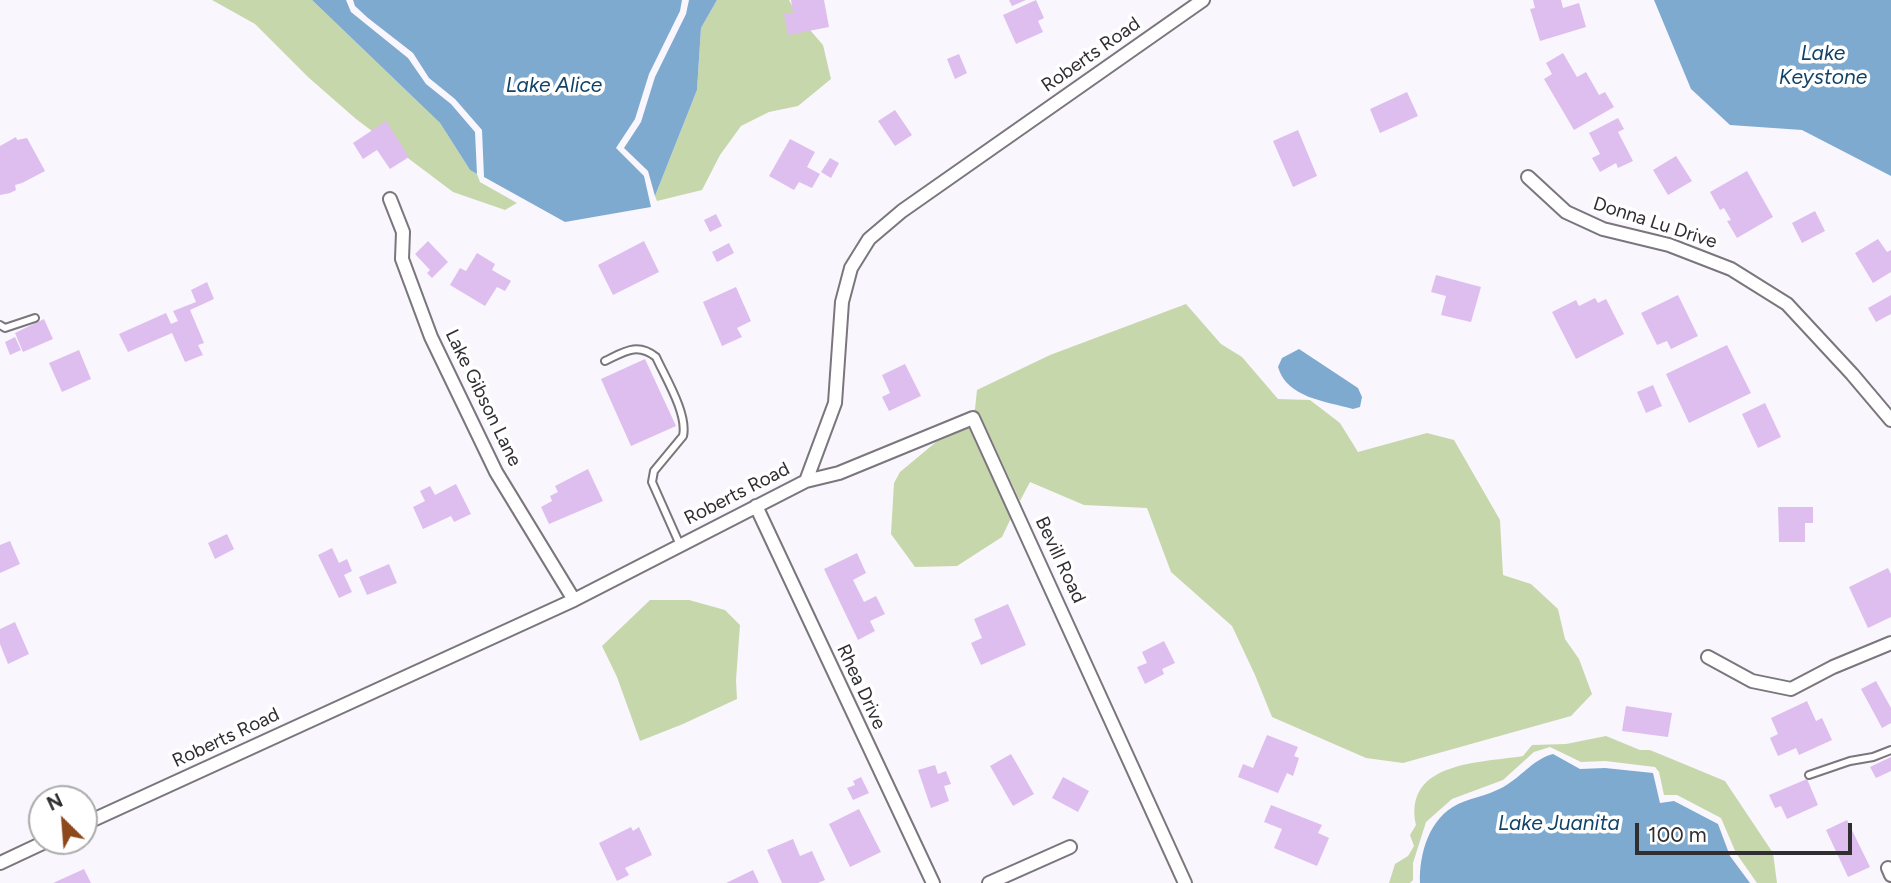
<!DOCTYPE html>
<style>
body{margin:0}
#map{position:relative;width:1891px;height:883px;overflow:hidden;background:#faf6fd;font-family:Figtree,sans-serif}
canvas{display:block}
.north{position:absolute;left:28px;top:785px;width:70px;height:70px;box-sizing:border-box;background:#fff;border:2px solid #acabad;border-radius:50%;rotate:335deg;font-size:19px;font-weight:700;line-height:28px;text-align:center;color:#302e31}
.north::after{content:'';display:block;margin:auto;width:24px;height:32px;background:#8d491b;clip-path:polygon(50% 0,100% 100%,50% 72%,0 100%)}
.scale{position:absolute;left:1635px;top:823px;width:217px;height:32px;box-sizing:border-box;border:4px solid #302e31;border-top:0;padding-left:9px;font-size:21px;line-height:24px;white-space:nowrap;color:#302e31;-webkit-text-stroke:5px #fff;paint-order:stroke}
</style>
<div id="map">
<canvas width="1891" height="883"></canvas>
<div class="north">N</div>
<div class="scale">100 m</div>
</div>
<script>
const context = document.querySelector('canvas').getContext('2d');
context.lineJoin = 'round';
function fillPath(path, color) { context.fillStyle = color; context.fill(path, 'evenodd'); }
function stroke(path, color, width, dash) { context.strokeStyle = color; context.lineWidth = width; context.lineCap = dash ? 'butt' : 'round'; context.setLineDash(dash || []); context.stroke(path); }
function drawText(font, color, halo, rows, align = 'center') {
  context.font = font + ' Figtree,sans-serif'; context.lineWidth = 7; context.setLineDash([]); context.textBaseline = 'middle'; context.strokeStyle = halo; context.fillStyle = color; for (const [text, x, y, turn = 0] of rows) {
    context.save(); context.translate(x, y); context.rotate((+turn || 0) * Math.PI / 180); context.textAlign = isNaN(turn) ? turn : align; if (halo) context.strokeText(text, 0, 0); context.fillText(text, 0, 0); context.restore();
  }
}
fillPath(new Path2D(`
 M212,0H312L440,123L470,170L477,174L480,182L517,203L505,210L453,192L356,119L308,77L255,24Z
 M717,0H789L797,15L823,45L831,79L798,106L769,112L741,126L720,155L702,190L657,201L655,196L697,90L701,28Z
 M1186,304L1221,344L1242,357L1278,399L1310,400L1340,423L1358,452L1427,433L1454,440L1500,520L1503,575L1531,584L1558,609L1565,639L1579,659L1592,694L1571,716L1403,763L1366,758L1272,717L1255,675L1232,626L1171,572L1147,508L1084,505L1030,482L1020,501L980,415L973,411L975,409L977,390L1050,355Z
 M969,428L1011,518L1002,537L957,566L915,567L891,534L894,483L900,472L936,442Z
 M650,600H689L725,610L740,625L736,680L737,699L683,724L640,741L617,677L602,646Z
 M1606,736L1640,750H1650L1725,781L1773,853L1777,883H1757L1736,853L1721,818L1677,795H1664L1659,772L1655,767L1605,761L1581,762L1550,747L1534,752L1503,780L1452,799L1426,822L1413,863V880L1410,883H1389L1395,864L1408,856L1414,846L1410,835L1416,825C1403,761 1481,763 1523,756L1532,745L1566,744Z`), '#c7d7ac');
fillPath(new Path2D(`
 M312,0H346L351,12L408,58L426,84L451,104L475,132L477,174L470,170L440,123Z
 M353,0H682L680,11L649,74L635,119L616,148L644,176L651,207L565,222L484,177L482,130L455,99L429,78L413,53L368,18L355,6Z
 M689,0H717L701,28L697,90L655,196L648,171L624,148L641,122L655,77L686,14Z
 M1654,0H1891V176L1802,130L1730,125L1691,89Z
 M1299,349L1358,388L1362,397L1360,407L1353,409C1325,401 1287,398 1278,367L1282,358Z
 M1553,754L1580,769L1605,768L1653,773L1660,803L1674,801L1718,824L1730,856L1750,883H1420C1419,854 1429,818 1458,804C1474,797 1494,794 1508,784C1524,774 1534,759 1553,754Z`), '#7eaad0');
fillPath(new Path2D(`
 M791,0H824L829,27L788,35L784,14L793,13Z
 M1009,0H1026L1012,6Z
 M1036,0L1044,18L1038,21L1043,32L1016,44L1003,15Z
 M1533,0H1561L1563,8L1579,3L1586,27L1540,41L1530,9L1535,8Z
 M1563,53L1577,77L1586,72L1599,95L1605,92L1614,107L1574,130L1544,79L1552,74L1546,63Z
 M959,54L967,73L955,79L947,59Z
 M1407,92L1418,116L1380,133L1370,109Z
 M895,110L912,135L895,146L878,121Z
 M1618,118L1624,129L1618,132L1633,161L1618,168L1616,163L1600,172L1592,158L1600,154L1589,133Z
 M386,121L409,157L390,169L377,150L363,159L353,143Z
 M1298,130L1317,176L1293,187L1273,141Z
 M16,137L17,140L27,138L45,171L22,183L15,185L16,190L10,193L0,195V146Z
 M790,139L815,152L807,167L820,174L812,188L799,182L794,190L769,176Z
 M1676,156L1692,181L1668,195L1653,170Z
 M830,158L839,163L831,178L821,172Z
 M1747,171L1773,217L1737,238L1727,221L1731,220L1724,208L1720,210L1710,192Z
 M1815,211L1825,231L1802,243L1792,223Z
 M716,214L722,226L710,232L704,220Z
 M1878,239L1887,252L1891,250V272L1873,283L1855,253Z
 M428,241L448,262L432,278L427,273L430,270L415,254Z
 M644,241L659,272L613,295L598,265Z
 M729,243L734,253L717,262L712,252Z
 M477,253L495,264L492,270L511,281L505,291L497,287L485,306L450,285L460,268L466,271Z
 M1436,275L1481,287L1471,322L1441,315L1446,296L1431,292Z
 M207,282L214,299L190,310L204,343L198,345L203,355L185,362L172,333L128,352L119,334L166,313L171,324L178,321L173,311L196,302L191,290Z
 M736,287L751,321L737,328L742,337L722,346L703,302Z
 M1678,295L1698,336L1671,349L1667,341L1657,345L1641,313Z
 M1891,295V314L1876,322L1868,308Z
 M1595,298L1598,303L1606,299L1624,334L1576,359L1552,312L1576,300L1579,306Z
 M44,319L53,339L23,352L15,333Z
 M15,337L21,350L10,355L5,342Z
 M1727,345L1751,393L1689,423L1666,374Z
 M79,350L91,379L62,392L49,363Z
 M645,359L676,426L631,446L601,379Z
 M905,364L921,396L889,411L882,397L890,393L882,375Z
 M1653,385L1662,406L1646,413L1637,392Z
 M1765,403L1781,437L1758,448L1742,414Z
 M588,469L603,501L549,524L541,507L552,501L550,496L558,492L555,486Z
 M456,484L471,514L454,522L451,516L423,529L413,507L425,501L420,491L430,486L435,495Z
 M1778,507H1813V523H1805V542H1779Z
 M227,534L234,549L215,559L208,543Z
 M10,541L20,564L0,573V545Z
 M332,548L339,563L347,559L352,571L344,575L352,592L339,598L318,555Z
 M857,553L866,573L853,580L864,602L876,596L885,614L870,621L875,631L858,640L824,569Z
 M389,564L397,583L367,595L359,577Z
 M1888,568L1891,574V617L1868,628L1849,587Z
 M1008,604L1026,645L981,665L971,643L982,638L974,619Z
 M15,622L29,654L8,664L0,644V629Z
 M1164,641L1175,663L1162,669L1164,674L1145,684L1137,667L1147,663L1142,652Z
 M1876,681L1891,708V723L1882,728L1861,689Z
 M1807,701L1816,721L1822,718L1832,740L1799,755L1796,748L1778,756L1770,738L1778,734L1771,718Z
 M1626,706L1672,713L1668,737L1622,731Z
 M1267,735L1298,747L1294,756L1299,758L1293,776L1287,773L1278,793L1238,777L1243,764L1253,768Z
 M1011,754L1034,794L1013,806L990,766Z
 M1891,757V771L1876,778L1870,767Z
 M935,765L938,774L946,771L951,784L944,786L949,801L931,808L918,770Z
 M861,777L869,793L853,800L847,788L855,785L853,781Z
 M1063,777L1089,791L1078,812L1052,798Z
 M1807,779L1818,805L1787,819L1781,806L1775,808L1769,795Z
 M1271,805L1322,825L1318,833L1329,838L1317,866L1274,848L1282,829L1264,822Z
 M859,809L881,852L850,867L829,824Z
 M1847,820L1870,867L1848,877L1826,830Z
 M631,827L633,831L639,827L652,855L625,868L629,875L617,881L599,843Z
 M793,839L800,856L812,851L825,880L818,883H782L767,850Z
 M84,869L91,883H53Z
 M753,870L759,883H726Z`), '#ddbeee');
const lane = new Path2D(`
 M0,325L5,328L35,318
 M605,361C624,352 637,342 656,357C665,377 688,414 683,436L654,471L652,482L680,545
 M1809,775L1850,761L1873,757L1891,750`);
const street = new Path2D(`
 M1528,177L1566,212L1603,229L1669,245L1731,269L1787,304L1852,374L1891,420
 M390,199L403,232L402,259L431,337L496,472L574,600
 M806,481L839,473L973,418L1185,883
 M756,506L933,883
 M1708,657L1752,681L1791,689L1833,667L1891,643
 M84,824L574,600L806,481L835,403L842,302L851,268L869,239L902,211L1203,0
 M0,863L47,841
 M1888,868L1891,875
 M989,883L1070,847`);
stroke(lane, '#7a767c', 10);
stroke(street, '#7a767c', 16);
stroke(lane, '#fff', 6);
stroke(street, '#fff', 12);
drawText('19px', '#302e31', '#fff', [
 ["Roberts Road",1091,55,-35],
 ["Donna Lu Drive",1655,223,18],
 ["Lake Gibson Lane",483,398,64],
 ["Roberts Road",737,494,-27],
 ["Bevill Road",1060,560,65],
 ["Rhea Drive",861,687,65],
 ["Roberts Road",226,738,-25]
]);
drawText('italic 21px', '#114368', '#fff', [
 ["Lake",1823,54],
 ["Keystone",1823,78],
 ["Lake Alice",554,86],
 ["Lake Juanita",1559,824]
]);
</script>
